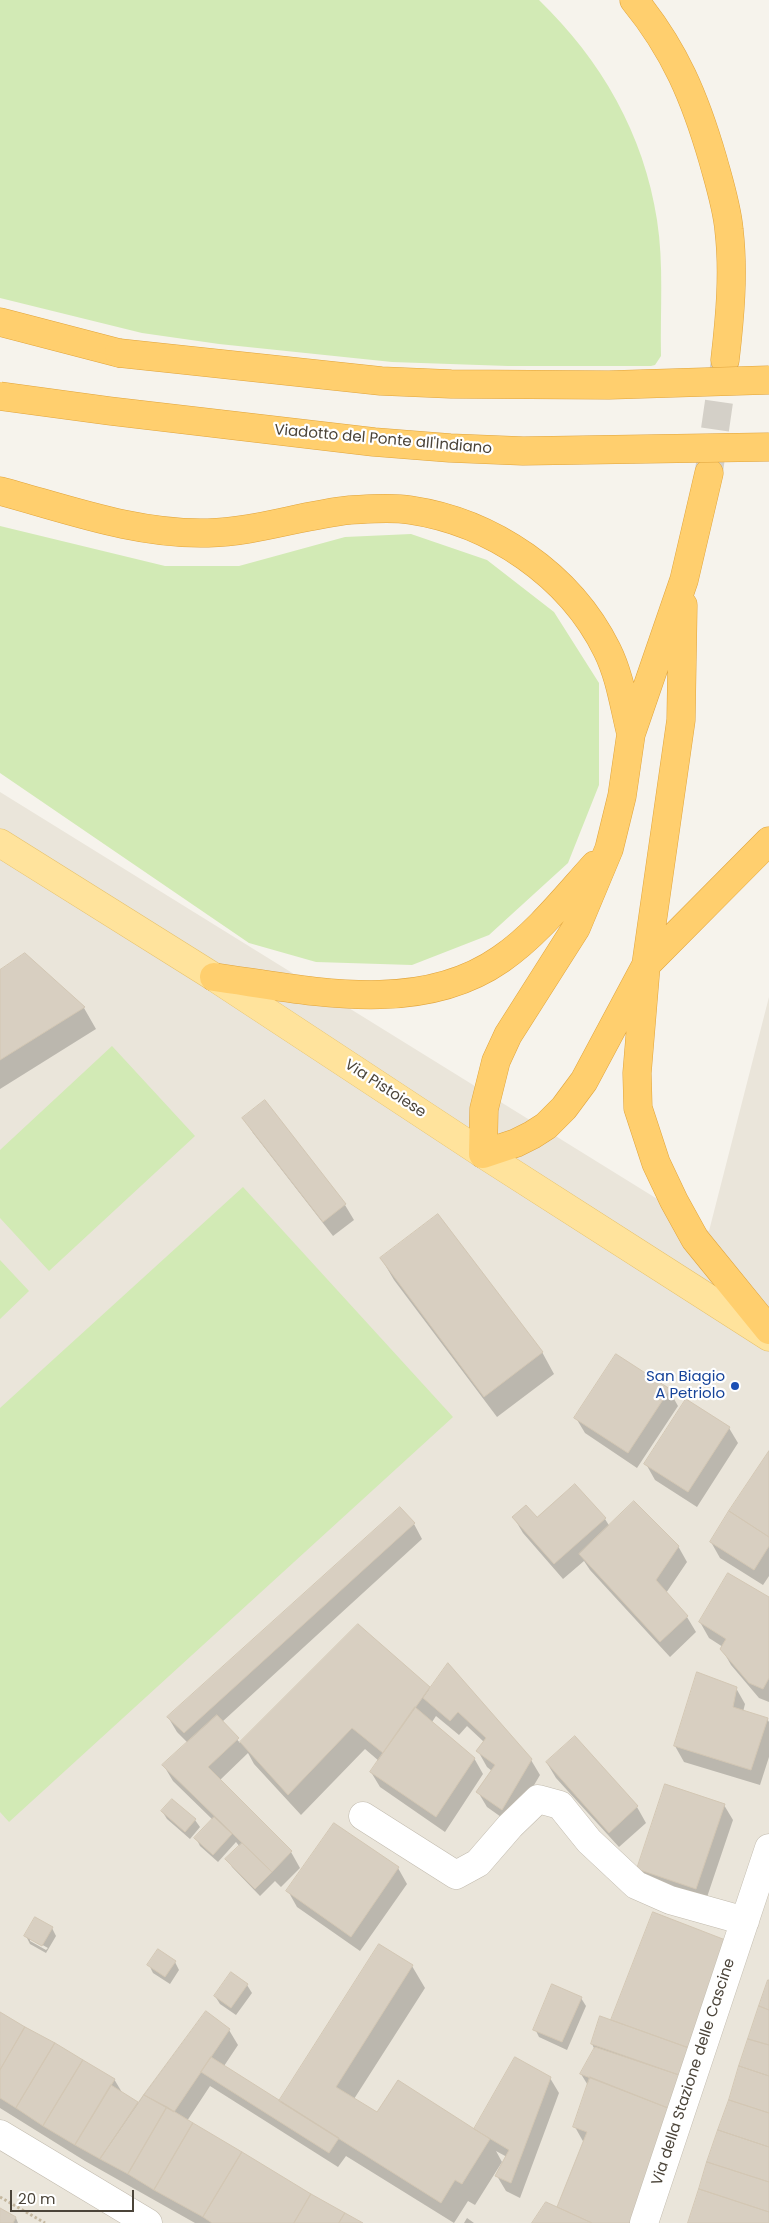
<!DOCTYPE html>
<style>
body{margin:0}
#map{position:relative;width:769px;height:2223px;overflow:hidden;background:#f6f3ec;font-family:Poppins,sans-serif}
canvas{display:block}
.scale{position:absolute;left:10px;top:2190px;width:124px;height:22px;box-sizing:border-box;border:2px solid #4b4439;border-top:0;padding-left:6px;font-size:15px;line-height:18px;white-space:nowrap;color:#4b4439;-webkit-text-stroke:4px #fff;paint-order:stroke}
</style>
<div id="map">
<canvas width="769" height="2223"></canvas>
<div class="scale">20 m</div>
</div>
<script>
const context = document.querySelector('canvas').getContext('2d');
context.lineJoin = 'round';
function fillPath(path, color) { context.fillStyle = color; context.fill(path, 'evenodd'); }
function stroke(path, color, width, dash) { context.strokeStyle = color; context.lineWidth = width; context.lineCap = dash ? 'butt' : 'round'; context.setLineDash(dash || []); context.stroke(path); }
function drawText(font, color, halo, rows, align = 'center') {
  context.font = font + ' Poppins,sans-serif'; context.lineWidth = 4.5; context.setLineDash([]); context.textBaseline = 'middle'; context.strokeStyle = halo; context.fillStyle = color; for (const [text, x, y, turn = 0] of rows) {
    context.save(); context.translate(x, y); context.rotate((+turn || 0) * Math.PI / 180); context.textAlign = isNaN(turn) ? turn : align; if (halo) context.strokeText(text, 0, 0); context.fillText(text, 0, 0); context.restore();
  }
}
fillPath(new Path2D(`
 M0,792L709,1231L769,997V2223H0Z`), '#eae5da');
fillPath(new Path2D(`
 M0,0H539C601,60 644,134 657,220C664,264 660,311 661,356L655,365L651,366H508L392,362L219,344L142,333L0,298Z
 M0,526L165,566H239L345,537L411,534L487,560L554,612L599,683V785L568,863L489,935L412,965L316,962L249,943L0,773Z
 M112,1046L195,1136L49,1271L0,1218V1150Z
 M243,1187L453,1417L9,1822L0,1812V1408Z
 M0,1260L29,1291L0,1319Z`), '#d2eab5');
fillPath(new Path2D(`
 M25,955L84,1008L96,1029L0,1089V972Z
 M244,1118L345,1205L354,1220L333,1236L253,1133Z
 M381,1258L542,1352L554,1374L497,1417L394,1280Z
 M669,1390L678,1406L637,1468L585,1433L576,1418Z
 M729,1428L738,1443L697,1507L655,1480L646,1464Z
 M769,1453V1576L763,1585L720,1558L711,1542Z
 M575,1485L605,1519L610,1527L678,1546L687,1562L666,1593L687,1617L696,1632L670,1657L590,1570L584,1561L563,1579L523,1533L514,1518L537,1519Z
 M414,1524L422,1539L222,1722L240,1743L358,1626L430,1690L531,1760L540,1775L511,1824L487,1807L478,1792L492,1771L487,1767L478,1751L484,1742L467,1726L459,1735L436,1716L432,1722L474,1758L483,1774L445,1832L380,1787L371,1772L379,1761L365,1749L301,1815L254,1764L248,1753L220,1780L291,1852L300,1868L281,1887L275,1881L260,1896L232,1867L227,1859L240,1847L236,1842L218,1862L200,1846L196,1838L213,1820L173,1781L164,1766L188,1743L177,1732L168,1717Z
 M769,1598V1702L759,1698L731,1665L722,1649L723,1647L709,1638L700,1622Z
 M736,1688L745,1704L743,1712L767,1719L769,1722V1757L760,1785L684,1762L675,1746Z
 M575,1738L637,1807L646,1823L619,1847L556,1778L547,1763Z
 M724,1805L733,1820L705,1903L647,1884L638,1869Z
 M162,1811L195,1820L200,1827L190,1839L167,1819Z
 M398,1868L407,1884L360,1951L297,1907L288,1891Z
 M52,1928L56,1936L46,1953L30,1944L26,1936ZM30,1938L48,1948L46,1950L30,1941Z
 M727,1942L649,2223H534L560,2210L584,2143L575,2127L589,2087L581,2074L595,2050L592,2044L614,2023Z
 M175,1962L179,1970L170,1984L153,1973L149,1965Z
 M412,1966L425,1988L354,2099L377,2114L478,2133L550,2078L559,2093L520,2198L506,2191L497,2176L507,2157L496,2151L502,2162L475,2205L468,2201L454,2223L346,2156L338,2167L210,2086L187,2121L359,2223H195L85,2161L0,2108V2013L114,2079L123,2094L138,2103L206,2012L229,2030L238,2045L224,2066L280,2102Z
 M247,1985L252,1993L236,2015L220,2004L215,1996Z
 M581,1998L586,2006L567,2050L539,2037L535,2029Z
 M0,2210L16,2218L18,2223H0Z
 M467,2218L474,2223H464Z`), '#0003');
const building = new Path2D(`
 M25,953L85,1007L0,1060V970Z
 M265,1100L346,1204L323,1222L242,1118Z
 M438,1214L543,1352L484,1397L380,1258Z
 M616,1354L670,1389L628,1453L574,1418Z
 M686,1399L730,1427L688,1492L644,1464Z
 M769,1451V1537L729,1511Z
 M575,1484L606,1518L554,1564L512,1517L526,1505L537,1517Z
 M634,1501L679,1546L656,1580L688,1616L660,1642L579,1554Z
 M400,1507L415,1523L184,1733L167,1717Z
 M729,1511L769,1537V1546L754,1570L710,1542Z
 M728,1573L769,1597V1678L763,1689L749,1683L720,1649L726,1639L699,1622Z
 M358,1624L430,1687L383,1753L352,1728L288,1795L240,1742Z
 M448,1663L532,1759L502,1810L476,1792L495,1765L476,1751L486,1738L458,1712L450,1721L423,1698Z
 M697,1672L737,1687L733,1707L768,1718L751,1770L674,1746Z
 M415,1707L475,1758L436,1817L370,1772Z
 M217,1715L239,1738L208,1767L292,1851L272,1872L162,1765Z
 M575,1736L638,1806L609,1833L546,1762Z
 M665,1784L725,1804L696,1889L637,1869Z
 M172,1799L196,1819L185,1832L161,1811Z
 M214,1817L232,1834L213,1855L194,1838Z
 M334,1823L399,1867L351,1937L286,1891Z
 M242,1843L272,1872L255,1889L225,1859Z
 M653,1912L728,1941L689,2048L611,2020Z
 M35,1917L53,1927L42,1946L24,1936Z
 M379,1944L413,1965L336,2087L377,2112L398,2080L490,2139L462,2184L455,2180L441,2203L279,2101Z
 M158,1949L176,1961L165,1977L147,1965Z
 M231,1972L248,1984L231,2008L214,1996Z
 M768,1980H769V2010L759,2006Z
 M552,1984L582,1997L562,2042L533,2030Z
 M759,2006L769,2010V2045L748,2039Z
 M206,2011L230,2029L174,2112L144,2095Z
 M0,2012L25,2027L0,2070Z
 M600,2016L689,2048L679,2075L591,2044Z
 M25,2027L55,2043L16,2108L0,2098V2070Z
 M748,2039L769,2045V2076L739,2066Z
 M55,2043L83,2060L43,2126L16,2108Z
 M595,2047L679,2075L668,2108L580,2074Z
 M211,2057L339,2138L329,2153L201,2072Z
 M515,2057L551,2077L511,2183L495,2176L509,2150L474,2129Z
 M83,2060L115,2079L75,2145L43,2126Z
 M739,2066L769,2076V2113L729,2100Z
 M590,2077L668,2108L630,2223H592L557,2207L587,2132L573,2127Z
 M111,2085L138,2102L100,2159L75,2145Z
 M144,2095L167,2107L128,2174L100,2159Z
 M729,2100L769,2113V2147L718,2130Z
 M167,2107L193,2123L154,2190L128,2174Z
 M193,2123L242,2152L203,2217L154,2190Z
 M718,2130L769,2147V2182L707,2162Z
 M242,2152L311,2194L294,2223H212L203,2217Z
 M707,2162L769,2182V2212L699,2189Z
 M699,2189L769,2212V2223H688Z
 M311,2194L345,2213L339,2223H294Z
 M546,2202L557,2207L592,2223H532Z
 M0,2208L16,2217L13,2223H0Z
 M345,2213L363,2223H339Z`);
fillPath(building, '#d8cfc1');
stroke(building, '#d3c7b4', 1);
stroke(new Path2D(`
 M709,471L725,360`), '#d4d0c8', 28, [28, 14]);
const minor = new Path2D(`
 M363,1816L456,1875L478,1863L510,1826L538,1799L560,1805L589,1841L636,1885L670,1900L745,1921
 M0,2134L148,2223
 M644,2223L769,1848`);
const major = new Path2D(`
 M0,843L214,977L483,1154L769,1337`);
const highway = new Path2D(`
 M634,0C675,50 695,98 713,160C719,182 727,207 729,230C734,273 730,317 725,360
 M0,322L119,353
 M709,473L684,580L631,734L622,796L609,849L576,928L508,1035L496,1061L484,1109L483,1154L516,1143L532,1135L546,1126L564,1108L584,1081L646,965L769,841
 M0,491C67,509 137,535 208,533C256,532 302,515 350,510C370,509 391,507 410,510C492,522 570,575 607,650C620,676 624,706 631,734
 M683,605L681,720L646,965L637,1073L638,1108L656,1163L674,1201L695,1239L769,1330
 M214,977C308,990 418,1017 501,959C537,934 566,897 595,865`);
stroke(minor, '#c2bbae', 29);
stroke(major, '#e6c16a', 29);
stroke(highway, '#e0a43c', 29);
stroke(new Path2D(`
 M0,2197L45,2223`), '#c4b79f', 3, [2.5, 2.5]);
stroke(minor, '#fff', 28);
stroke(major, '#ffe39c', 28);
stroke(highway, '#ffcf6e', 28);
const highwayBridge = new Path2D(`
 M119,353L381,381L451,384L609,385L769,380
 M0,396L110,411L374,442L450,448L523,451L769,447`);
stroke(highwayBridge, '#e0a43c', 29, []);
stroke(highwayBridge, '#ffcf6e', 28);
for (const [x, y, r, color] of [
 [735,1386,5,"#1a4fb4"]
]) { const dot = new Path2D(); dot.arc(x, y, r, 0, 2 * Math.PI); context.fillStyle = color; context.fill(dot); stroke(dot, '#fff', 2); }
drawText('15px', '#4b4439', '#fff', [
 ["Viadotto del Ponte all'Indiano",383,440,5],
 ["Via Pistoiese",385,1089,33],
 ["Via della Stazione delle Cascine",694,2072,-72]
]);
drawText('15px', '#164399', '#fff', [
 ["San Biagio",725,1377],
 ["A Petriolo",725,1394]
], 'right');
</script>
